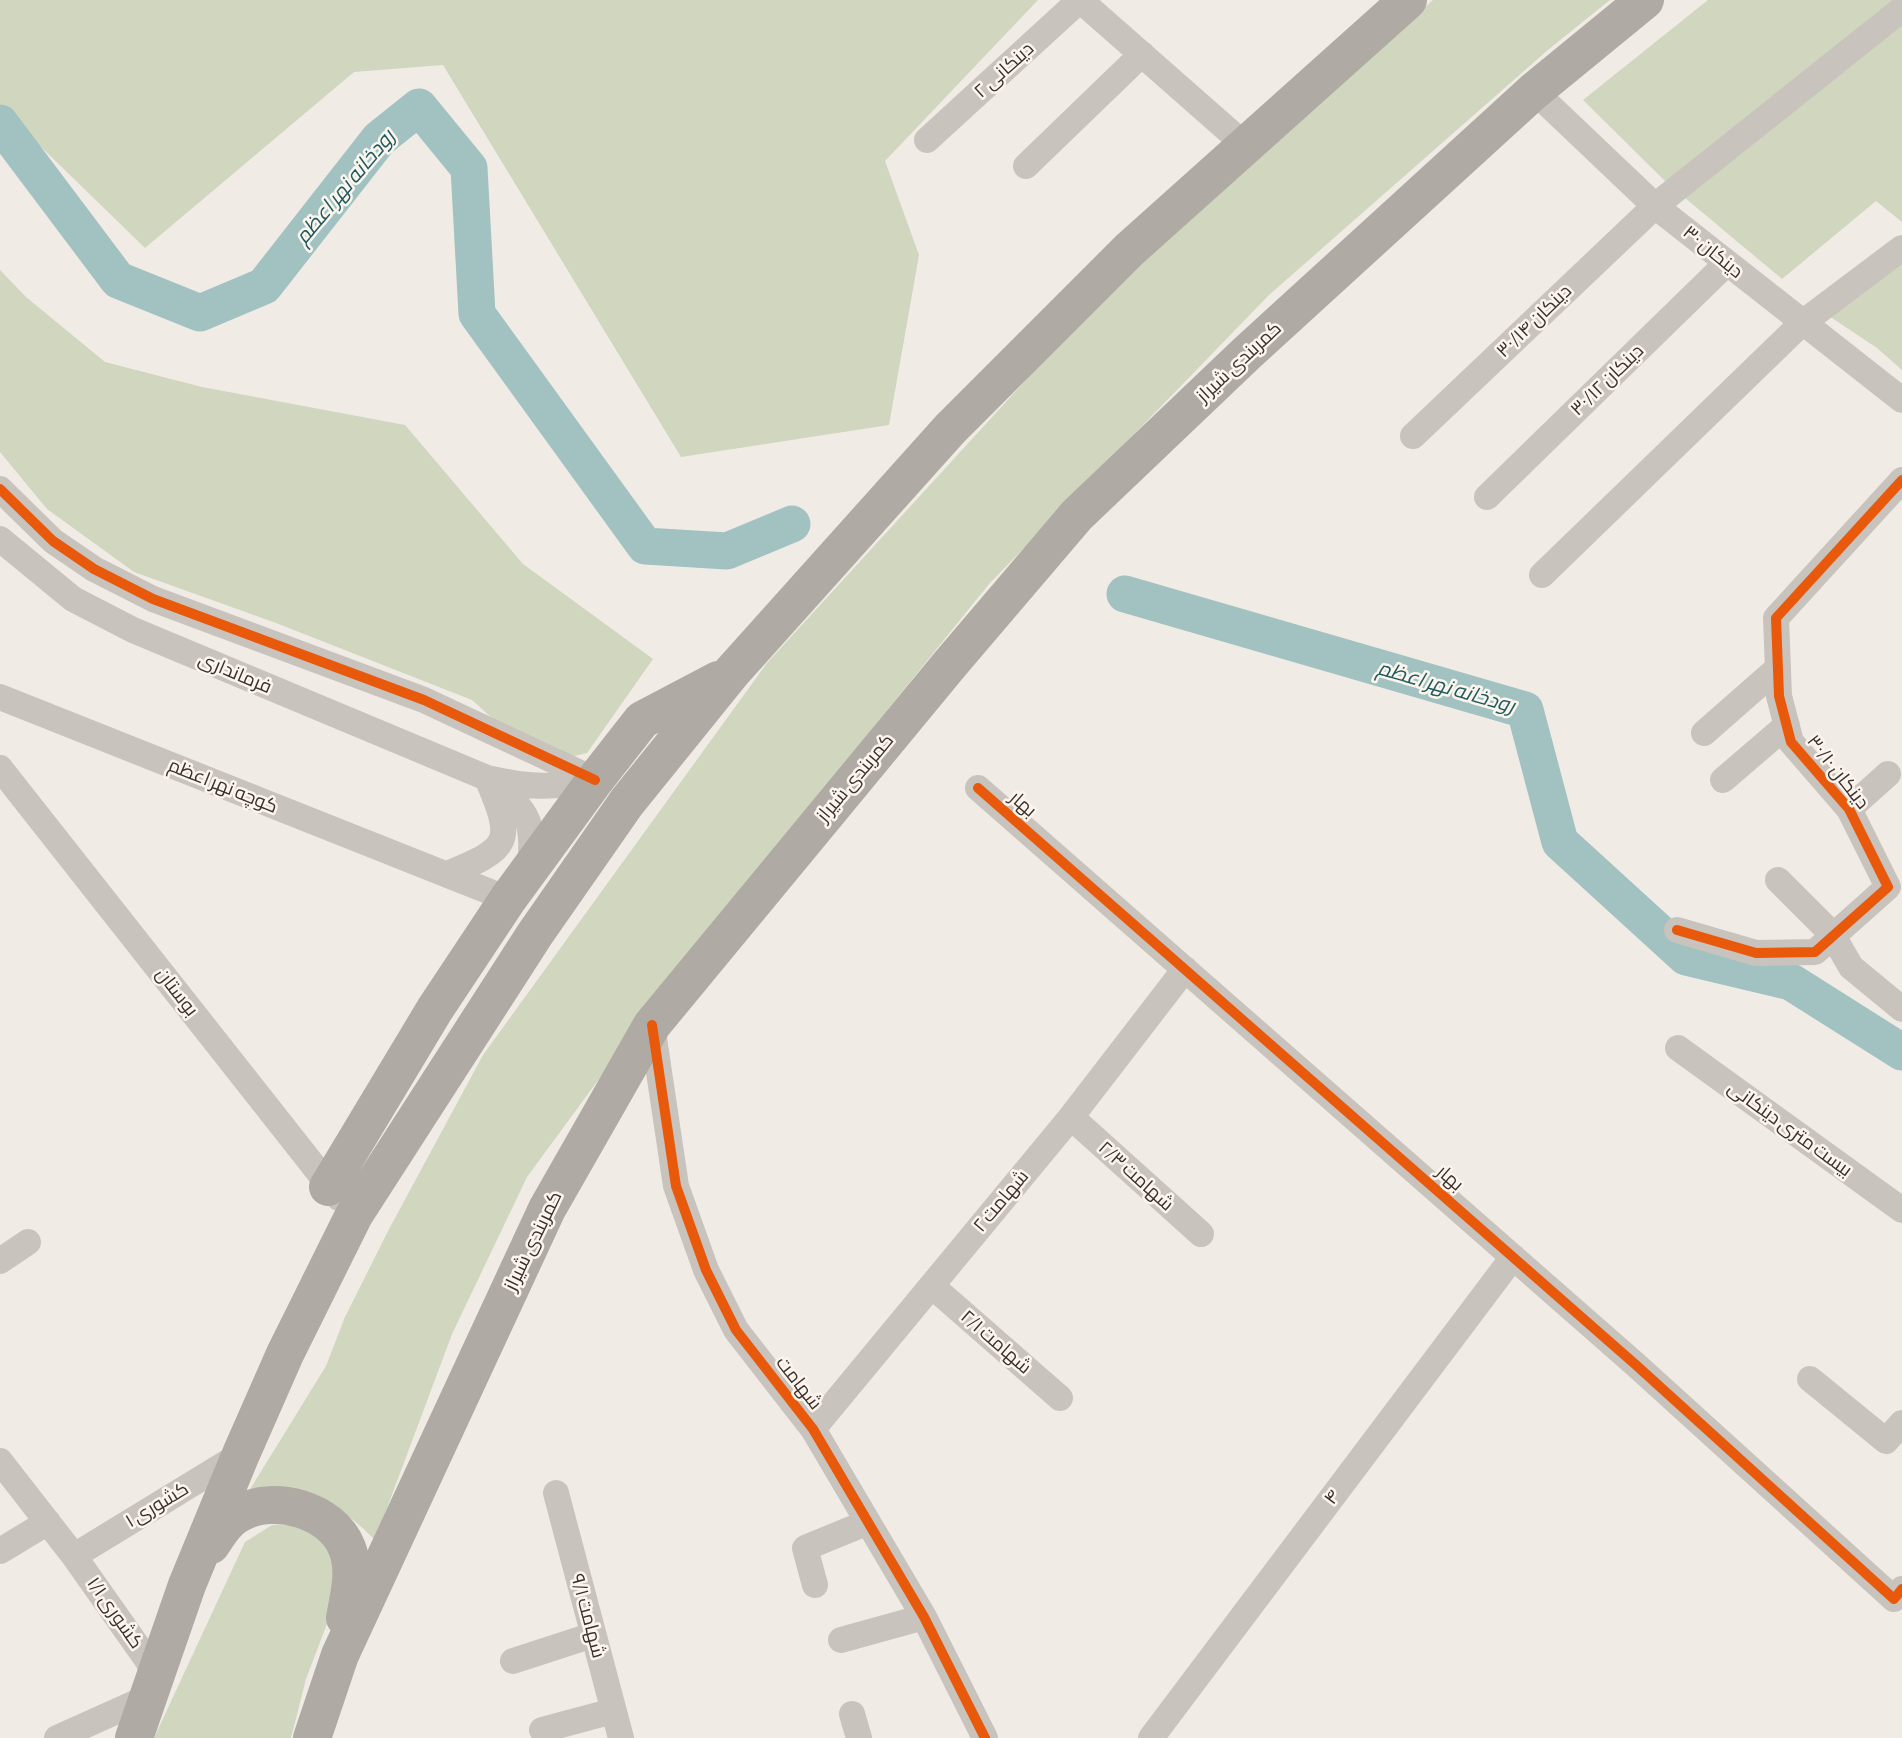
<!DOCTYPE html>
<meta charset="utf-8">
<style>
body{margin:0}
canvas{display:block;background:#f0ebe5}
</style>
<canvas width="1902" height="1738"></canvas>
<script>
const context = document.querySelector('canvas').getContext('2d');
context.lineJoin = 'round';
function fillPath(path, color) { context.fillStyle = color; context.fill(path, 'evenodd'); }
function stroke(path, color, width, dash) { context.strokeStyle = color; context.lineWidth = width; context.lineCap = dash ? 'butt' : 'round'; context.setLineDash(dash || []); context.stroke(path); }
function drawText(font, color, halo, rows, align = 'center') {
  context.font = font + ' "Asap Condensed",Cairo,sans-serif'; context.lineWidth = 5; context.setLineDash([]); context.textBaseline = 'middle'; context.strokeStyle = halo; context.fillStyle = color; for (const [text, x, y, turn = 0] of rows) {
    context.save(); context.translate(x, y); context.rotate((+turn || 0) * Math.PI / 180); context.textAlign = isNaN(turn) ? turn : align; if (halo) context.strokeText(text, 0, 0); context.fillText(text, 0, 0); context.restore();
  }
}
fillPath(new Path2D(`
 M0,0H1038L885,161L919,255L889,425L681,457L443,65L354,72L145,248L0,107Z
 M1433,0H1610L1549,49L1269,295L989,584L693,951L527,1177L452,1334L375,1540C331,1494 308,1499 249,1491L326,1366L345,1317L388,1231L483,1055L767,663L1102,297Z
 M1708,0H1902V222L1876,201L1782,279L1666,182L1583,100Z
 M1902,240V370L1877,348L1823,312Z
 M0,270L26,297L105,362L202,387L405,425L523,564L653,659L587,753L567,758L503,728L472,700L276,623L134,572L47,509L0,452Z
 M272,1525H311L330,1544L338,1595L306,1679L291,1738H154L245,1542Z`), '#d1d6bf');
stroke(new Path2D(`
 M0,123L118,280L200,313L264,286L379,139L419,107L469,168L477,314L645,546L727,551L792,524
 M1125,594L1525,710L1560,842L1686,957L1791,982L1902,1052`), '#a1c2c1', 37);
stroke(new Path2D(`
 M1080,0L1246,146
 M1534,91L1655,206L1902,400
 M927,140L1080,0
 M1026,166L1142,54
 M1413,436L1655,206L1902,9
 M0,489L53,541L94,569L153,599L424,700L595,780
 M1487,497L1727,263
 M0,539L73,599L133,630L487,778C528,788 553,788 595,780
 M1542,575L1801,324L1902,248
 M0,697L508,899
 M1704,733L1778,668
 M0,768L339,1198
 M1723,780L1787,725
 M494,784C530,813 534,822 530,869
 M978,788L1636,1365L1894,1599L1902,1589
 M1849,809L1888,774
 M447,874C510,848 515,843 487,778
 M1778,880L1832,934L1851,967L1902,1009
 M1677,930L1756,953L1815,952L1888,887L1849,809L1791,742L1779,696L1776,618L1902,480
 M652,1025L676,1186L706,1270L736,1330L813,1429L924,1617L985,1738
 M1678,1048L1902,1210
 M1071,1117L1201,1234
 M0,1261L28,1242
 M932,1286L1060,1398
 M1810,1379L1886,1441L1902,1423
 M813,1429L1071,1117L1185,969
 M0,1461L74,1556L155,1671
 M556,1493L621,1738
 M0,1551L48,1522
 M74,1556L241,1454
 M815,1585L805,1548L866,1523
 M841,1640L924,1617
 M513,1661L593,1635
 M852,1714L859,1738
 M542,1730L613,1711
 M57,1738L146,1698
 M1151,1738L1513,1257`), '#c9c3be', 26);
stroke(new Path2D(`
 M328,1187L435,1009L508,899L595,780L642,720L718,680
 M211,1545C219,1533 226,1520 240,1513C275,1494 332,1510 347,1548C356,1571 349,1595 345,1618
 M134,1738L187,1585L241,1454L285,1354L354,1215L535,934L627,802L732,672L950,429L1129,250L1408,0
 M312,1738L340,1655L547,1209L652,1025L950,664L1077,515L1247,353L1534,91L1645,0`), '#afaaa4', 38);
stroke(new Path2D(`
 M0,489L53,541L94,569L153,599L424,700L595,780
 M978,788L1636,1365L1894,1599L1902,1589
 M1677,930L1756,953L1815,952L1888,887L1849,809L1791,742L1779,696L1776,618L1902,480
 M652,1025L676,1186L706,1270L736,1330L813,1429L924,1617L985,1738`), '#e8590c', 10);
drawText('19px', '#3b302b', '#fbf5ee', [
 ["۲ دینکانی",1004,70,-42],
 ["۳۰ دینکان",1713,252,39],
 ["۳۰/۱۴ دینکان",1534,321,-44],
 ["کمربندی شیراز",1239,362,-43],
 ["۳۰/۱۲ دینکان",1607,380,-44],
 ["فرمانداری",235,673,23],
 ["۳۰/۱۰ دینکان",1838,772,52],
 ["کمربندی شیراز",855,778,-50],
 ["کوچه نهر اعظم",223,786,22],
 ["بهار",1023,804,41],
 ["بوستان",177,992,52],
 ["بیست متری دینکانی",1790,1129,36],
 ["۲/۳ شهامت",1136,1176,42],
 ["بهار",1450,1178,41],
 ["۲ شهامت",1001,1201,-50],
 ["کمربندی شیراز",533,1241,-64],
 ["۲/۱ شهامت",996,1342,41],
 ["شهامت",799,1383,52],
 ["۴",1332,1497,-53],
 ["۱ کشوری",157,1505,-31],
 ["۱/۱ کشوری",115,1613,55],
 ["۹/۱ شهامت",588,1616,75]
]);
drawText('italic 21px', '#1f5a5e', '#fbf5ee', [
 ["رودخانه نهر اعظم",345,187,-50],
 ["رودخانه نهر اعظم",1446,687,16]
]);
</script>
